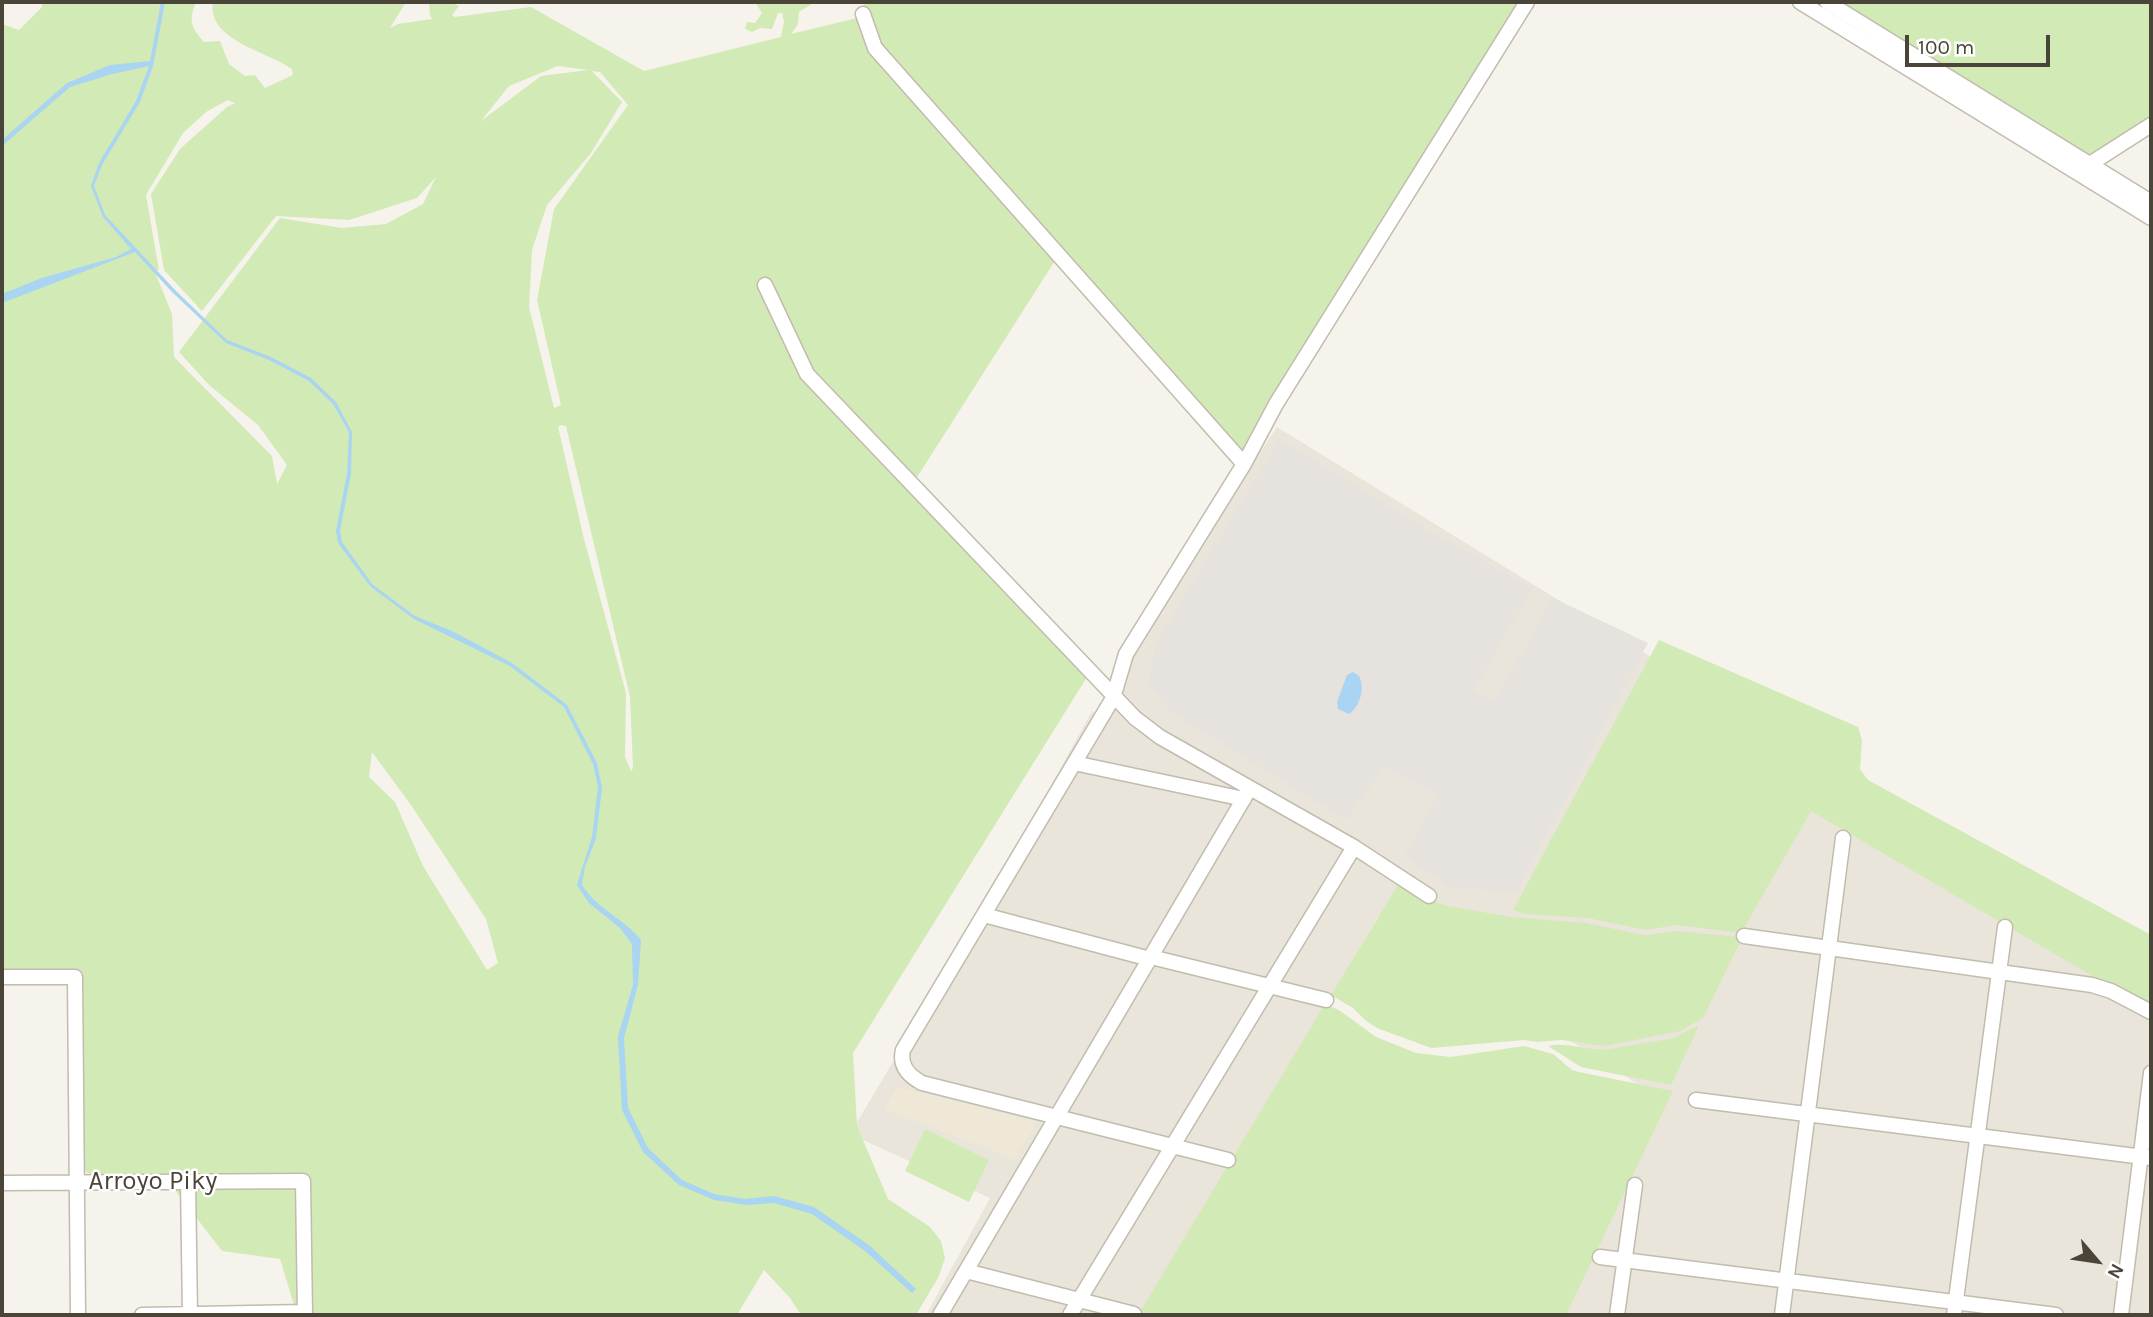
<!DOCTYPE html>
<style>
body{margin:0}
#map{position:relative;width:2153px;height:1317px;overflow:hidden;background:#f6f3ec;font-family:Karla,sans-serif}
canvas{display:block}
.frame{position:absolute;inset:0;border:4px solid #4b4439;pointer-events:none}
.north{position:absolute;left:2062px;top:1226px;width:70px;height:70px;-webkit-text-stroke:5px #fff;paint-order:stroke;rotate:119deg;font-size:19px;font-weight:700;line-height:28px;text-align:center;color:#4b4439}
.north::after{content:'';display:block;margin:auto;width:24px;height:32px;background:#4b4439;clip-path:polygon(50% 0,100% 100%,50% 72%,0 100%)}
.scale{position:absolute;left:1905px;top:35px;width:145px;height:32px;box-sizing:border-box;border:4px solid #4b4439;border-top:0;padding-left:9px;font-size:21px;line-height:24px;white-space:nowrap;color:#4b4439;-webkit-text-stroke:5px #fff;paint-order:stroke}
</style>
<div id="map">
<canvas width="2153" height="1317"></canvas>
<div class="frame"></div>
<div class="north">N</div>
<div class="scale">100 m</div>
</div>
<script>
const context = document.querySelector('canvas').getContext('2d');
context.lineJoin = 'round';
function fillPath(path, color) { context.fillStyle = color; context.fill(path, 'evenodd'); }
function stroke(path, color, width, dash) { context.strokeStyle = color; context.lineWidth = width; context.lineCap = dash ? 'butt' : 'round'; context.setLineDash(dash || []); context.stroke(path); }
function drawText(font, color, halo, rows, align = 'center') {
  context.font = font + ' Karla,sans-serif'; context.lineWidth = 5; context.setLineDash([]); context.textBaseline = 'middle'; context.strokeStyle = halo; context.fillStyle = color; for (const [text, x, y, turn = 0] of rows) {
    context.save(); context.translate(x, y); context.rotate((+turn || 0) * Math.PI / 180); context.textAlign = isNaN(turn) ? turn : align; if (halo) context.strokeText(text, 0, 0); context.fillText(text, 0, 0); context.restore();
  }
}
fillPath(new Path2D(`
 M1277,427L2151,964V1315H1540L1650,1092L1378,917L1145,1315H926L990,1198L850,1134L972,929L1092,711L1100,715L1124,654Z`), '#eae5da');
fillPath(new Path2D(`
 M1280,439L1421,526L1532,588L1473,692L1495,701L1553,598L1648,643L1516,892L1448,887L1405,854L1439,794L1384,767L1346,820L1173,713L1148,685L1156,643Z`), '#e6e2dd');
fillPath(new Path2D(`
 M897,1087L1037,1122L1015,1159L885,1109Z`), '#efe8d6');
fillPath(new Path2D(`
 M42,2H196C188,21 191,27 204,42L220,41L229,64L245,76L255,75L265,88L293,75L292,69C269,52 206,40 213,2H406L390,28L398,24L432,19L430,15L429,2H451L459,6L452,15L455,17L531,7L644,71L781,37L784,22L782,13H778L772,29L760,28L752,32L745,29L747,22L755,23L762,13L755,2H815L799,12L798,24L791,34L857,18L874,52L1056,259L914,482L811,371L765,278L759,282L805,377L1087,677L853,1053L857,1126L888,1199L930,1227L941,1241L945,1258L939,1276L916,1315H801L790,1298L764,1270L737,1315H297L280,1259L222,1251L168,1181L93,1175L86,1172L84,1166L80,976L2,973V24L19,30L42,7ZM558,66L588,70L541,76L481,121L509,86ZM592,71L600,72L628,105L554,209L537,300L561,405L554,408L529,307L532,250L547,205L591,153L622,102ZM228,100L235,103L227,107L180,149L151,194L164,270L202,311L276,216L349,220L417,198L436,177L423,204L386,224L342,228L280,218L179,352L209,385L258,425L287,465L277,484L272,456L174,357L172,314L154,270H159L146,195L183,133L206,112ZM561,425L566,426L630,697L633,768L631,771L625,757L626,693L584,539L558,427ZM372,752L411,805L486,919L498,963L487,970L423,866L395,802L369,777Z
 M863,2H1522L1245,456L874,43Z
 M1832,2H2151V123L2092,159Z
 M1659,640L1858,727L1862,740L1860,769L1868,780L2151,935V1008L2101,981L1811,811L1741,933L1676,925L1646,930L1588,918L1525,914L1513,910Z
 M1401,880L1427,899L1447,906L1511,917L1586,923L1644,935L1678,931L1738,937L1741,940L1703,1018L1680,1031L1604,1046L1561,1040L1537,1042L1524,1040L1431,1048L1377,1028L1365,1020L1353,1008L1331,995Z
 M1325,1004L1339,1010L1376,1037L1416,1053L1451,1057L1524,1046L1553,1054L1572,1070L1579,1072L1673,1091L1566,1315H1138Z
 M1697,1026L1698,1028L1671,1085L1581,1067L1548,1046C1567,1041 1589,1052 1610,1049L1674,1038Z
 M925,1129L989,1160L969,1202L905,1171Z`), '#d2eab5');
fillPath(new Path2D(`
 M161,2H165L153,66L140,102L102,165L94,186L105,215L176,291L227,340L271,357L311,378L336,402L352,432L351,473L340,531L342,542L372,584L415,616L452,631L512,663L567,705L597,763L602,788L596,838L585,867L582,885C598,910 622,917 641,940L638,985L624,1038L628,1108L648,1148L682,1180L714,1194L745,1199L774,1196L814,1207L870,1246L916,1289L912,1293L865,1251L812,1214L774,1203L747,1205L714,1200L679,1185L643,1152L622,1110L618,1036L633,985L632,944L620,928L589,903L577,885L592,837L598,787L593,764L564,707L510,666L414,619L370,586L338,543L336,531L347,474L349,432L333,404L309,381L269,360L226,343L173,293L135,252L2,303V294L42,278L116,257L131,249L103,217L91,186L99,163L136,101L149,66L112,74L70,87L2,146V140L67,83L110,65L150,61Z
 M1353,672L1359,676C1365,688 1360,707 1349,714L1338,709L1337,702L1347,675Z`), '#a9d4f2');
const minor = new Path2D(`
 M1800,2L2151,218
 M1827,2L2151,202
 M863,14L875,48L1244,464
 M2083,165L2090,164L2151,125
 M765,285L807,374L1135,718L1160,737L1354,847L1429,896
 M1074,763L1244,799
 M984,915L1150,959
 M1744,936L2092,985L2111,991L2151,1012
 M1151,957L1326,1000
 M2,977H75L78,1315
 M1696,1100L2151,1158
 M1228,1160L922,1083C909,1076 899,1066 903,1050L1113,698L1126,654L1244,464L1276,404L1527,2
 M188,1182L190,1315
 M2,1183L303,1181L305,1315
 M1600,1257L2056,1315
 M966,1271L1134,1314
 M142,1315L305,1312
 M940,1315L1250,788
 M1070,1315L1354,847
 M1617,1315L1635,1185
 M1782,1315L1843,838
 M1954,1315L2005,927
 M2121,1315L2151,1073`);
stroke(minor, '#c2bbae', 17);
stroke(minor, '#fff', 14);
drawText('26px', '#4b4439', '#fff', [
 ["Arroyo Piky",153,1182]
]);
</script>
